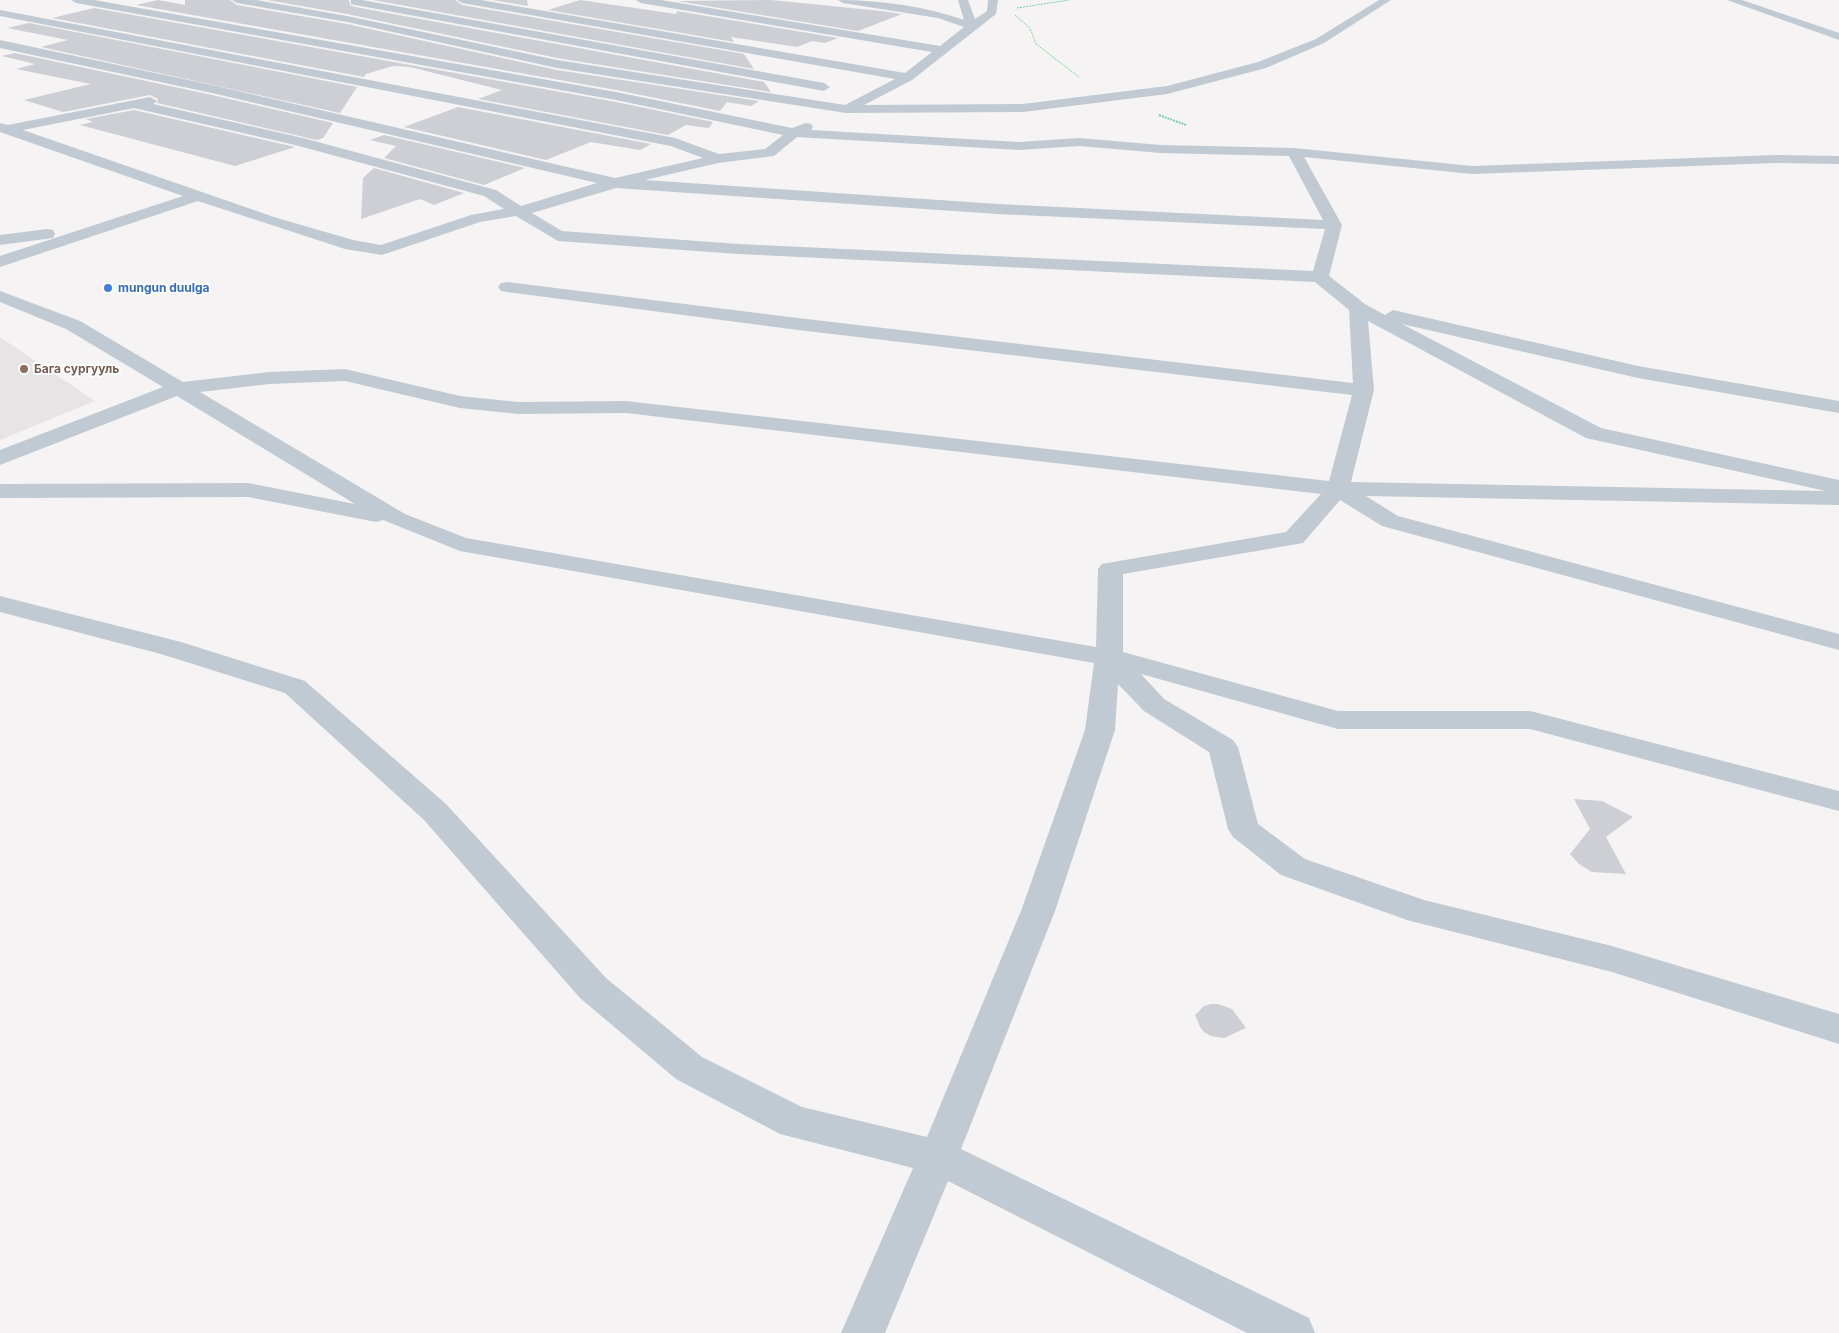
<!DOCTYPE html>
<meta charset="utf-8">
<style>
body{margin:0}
canvas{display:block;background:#f5f3f3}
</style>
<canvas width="1839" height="1333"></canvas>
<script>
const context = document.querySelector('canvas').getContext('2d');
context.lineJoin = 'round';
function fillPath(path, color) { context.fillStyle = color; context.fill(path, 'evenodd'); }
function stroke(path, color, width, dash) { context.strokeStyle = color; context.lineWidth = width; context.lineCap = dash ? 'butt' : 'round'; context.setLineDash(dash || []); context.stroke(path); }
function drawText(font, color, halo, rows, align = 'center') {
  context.font = font + ' Inter,sans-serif'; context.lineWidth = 4; context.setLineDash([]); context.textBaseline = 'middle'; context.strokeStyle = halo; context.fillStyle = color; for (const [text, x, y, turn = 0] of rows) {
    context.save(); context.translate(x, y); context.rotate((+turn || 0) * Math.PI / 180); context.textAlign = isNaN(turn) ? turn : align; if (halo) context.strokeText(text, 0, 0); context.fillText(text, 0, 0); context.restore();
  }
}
fillPath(new Path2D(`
 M0,337L95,401L0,440Z`), '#e6e4e5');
fillPath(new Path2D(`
 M158,0L185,5V0H230L237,5L347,24L557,70L759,101L751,106L727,102L720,111L616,90L136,5Z
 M267,0H349L350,5L355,7L764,82L771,92L557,58L347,14Z
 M373,0H455L462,5L744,54L754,69Z
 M492,0H527L528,6Z
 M580,0L676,14L677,11L838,38L825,43L812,41L797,47L731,37L734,42L548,10Z
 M771,0L881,11L902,14L858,31L677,1Z
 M94,8L616,102L713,122L709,128L686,125L668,135L478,99L502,90L410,67L393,66L366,74L364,77L52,18Z
 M29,23L357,87L340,113L41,47L68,40L7,28Z
 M15,53L212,95L333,123L323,138L317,140L157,103L158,99L150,95L63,112L24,100L91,84L16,69L35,64L2,56Z
 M458,107L651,144L640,150L591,142L546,160L404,127Z
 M134,110L295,147L235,166L80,125L93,122L86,119Z
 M384,135L525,168L484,185L384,158L396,146L370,140Z
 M374,168L464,193L434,205L420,199L361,219L363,178Z
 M1574,799L1602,801L1633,817L1606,837L1626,874L1592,872L1579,864L1570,854L1590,829Z
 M1211,1004H1218L1232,1009L1246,1028L1224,1038L1211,1036L1204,1032L1200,1027L1195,1015L1204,1006Z`), '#cdcfd5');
stroke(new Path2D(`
 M1017,8L1069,0
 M1015,15L1030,28L1036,44L1079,77`), '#7ad0a6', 1, [2, 1]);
stroke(new Path2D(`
 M1159,115L1186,125`), '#7ad0a6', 2, [2, 1]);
fillPath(new Path2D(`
 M71,0H94L616,92L792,128L806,123L811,124L813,127L811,130L1019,142L1079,138L1161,145L1294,148L1472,166L1776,155L1839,156V164L1776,163L1472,174L1304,157L1342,225L1329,276L1365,304L1385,315L1393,310L1638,366L1839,401V413L1638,378L1402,324L1601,428L1839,480V505L1366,496L1398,516L1839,634V650L1382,526L1340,500L1303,543L1123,574V652L1338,711H1530L1839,791V811L1530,729H1338L1141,674L1164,699L1233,740L1238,747L1258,824L1305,859L1424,900L1612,946L1839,1014V1044L1612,972L1407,920L1281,875L1233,837L1228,829L1209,752L1144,711L1118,684L1115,730L1055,911L961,1149L1309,1318L1315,1333H1247L948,1181L885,1333H841L913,1168L780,1134L676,1079L580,998L424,820L285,693L161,654L0,612V596L181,642L305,681L446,804L606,978L702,1057L802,1107L927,1137L1021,911L1085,730L1094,663L460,551L383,520L376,522L248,497L0,498V484L248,483L355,504L177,396L0,465V450L163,387L66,329L0,302V291L80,321L183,382L269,372L345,369L460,396L518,402L626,401L1329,481L1352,395L798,330L507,292L501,291L498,287L501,283L507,282L798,318L1353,383L1349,310L1315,282L738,254L558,241L516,216L480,222L382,255L345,249L198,201L0,267V256L183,196L0,132V123L8,125L150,97L157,101L153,104L303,138L496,190L521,206L597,183L212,93L0,48V40L212,85L615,178L703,158L671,146L0,16V10L675,138L719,154L765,149L783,135L616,100L76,3ZM134,108L295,145L484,196L504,209L471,215L381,245L353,240L274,217L23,130ZM797,137L1019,150L1079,146L1161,153L1289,156L1323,220L998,204L645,180L718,163L774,156ZM616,188L998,214L1325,229L1313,271L738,244L562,231L532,213ZM1368,321L1586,438L1826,491L1351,482L1374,390ZM345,381L460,408L518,414L626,413L1321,494L1286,532L1102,564L1098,569L1096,647L466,538L405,514L200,392L269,384Z
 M232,0H256L347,16L557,60L845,105L895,79L462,3L457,0H481L905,73L932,52L641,3L636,0H661L940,46L964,27L938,18L843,3L838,0C880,0 924,6 964,20L958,0H968L975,19L987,11L988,0H998L996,14L912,80L864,105L1023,104L1167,86L1258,62L1316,39L1379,0H1391L1324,43L1266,68L1167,94L1023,112L846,113L557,68L347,22L237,3Z
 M351,0H362L824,83L830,87L824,91L355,5L351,4Z
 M1727,0H1742L1839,33V40Z
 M47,229L53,230L55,234L53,238L0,245V235Z`), '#c1cad2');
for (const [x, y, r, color] of [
 [108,288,5,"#3f7fe0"],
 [24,369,5,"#8d6e63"]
]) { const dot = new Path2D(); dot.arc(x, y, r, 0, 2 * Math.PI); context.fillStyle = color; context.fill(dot); stroke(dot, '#fff', 2); }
drawText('bold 12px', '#366cbe', '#fff', [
 ["mungun duulga",118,288]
], 'left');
drawText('bold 12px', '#785e54', '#fff', [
 ["Бага сургууль",34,369]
], 'left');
</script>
